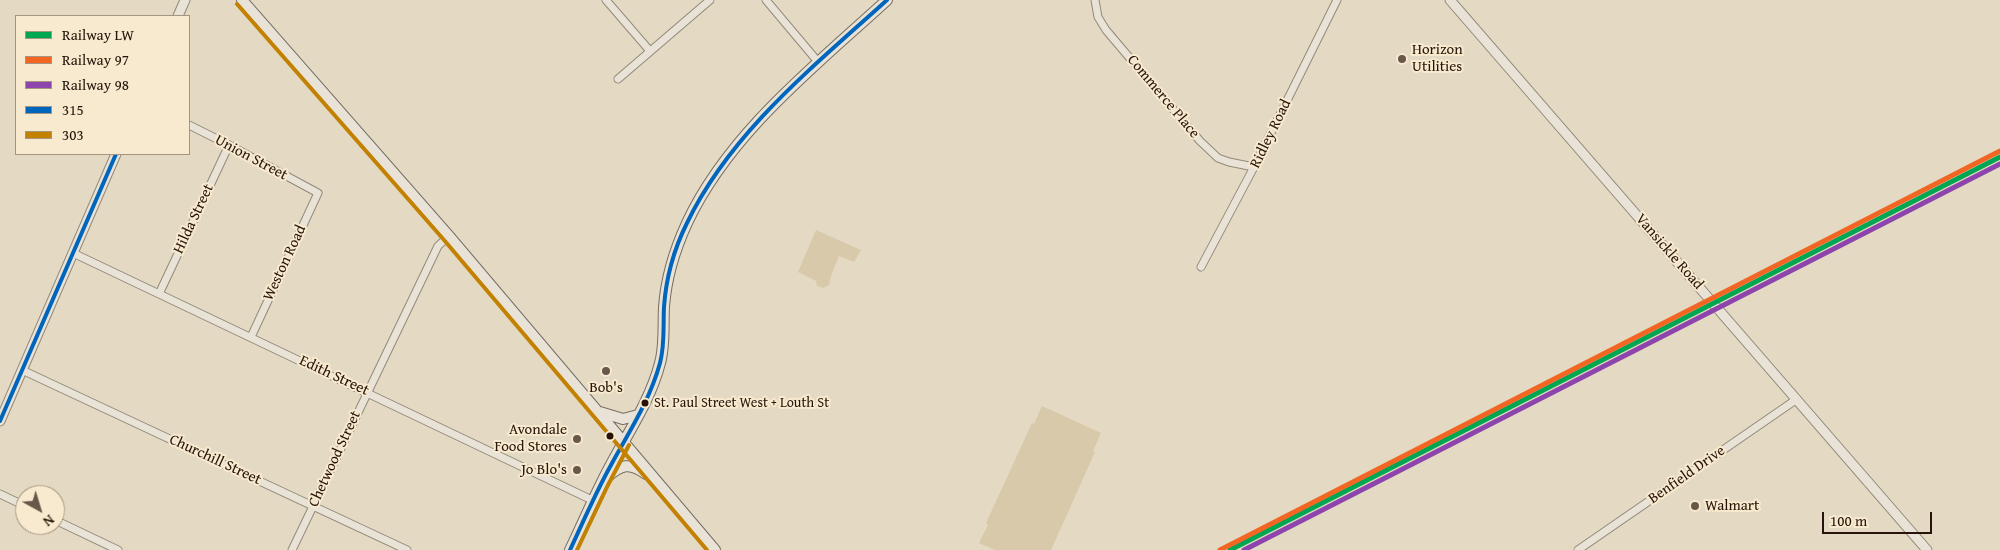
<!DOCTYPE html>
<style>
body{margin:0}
#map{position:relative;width:2000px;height:550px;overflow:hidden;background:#e4d9c2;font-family:"Gentium Book Plus",serif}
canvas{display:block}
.legend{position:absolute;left:15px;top:15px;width:175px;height:140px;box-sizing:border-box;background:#f7eace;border:1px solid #a49480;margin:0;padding:6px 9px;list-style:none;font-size:15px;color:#27130a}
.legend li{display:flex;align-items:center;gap:10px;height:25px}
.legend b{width:25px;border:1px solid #a49480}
.north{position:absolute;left:15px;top:485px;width:50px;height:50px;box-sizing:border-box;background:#f7eace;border:1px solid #a49480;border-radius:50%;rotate:141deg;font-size:14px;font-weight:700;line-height:20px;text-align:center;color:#27130a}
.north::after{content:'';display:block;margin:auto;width:18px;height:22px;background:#69584a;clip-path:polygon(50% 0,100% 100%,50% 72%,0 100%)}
.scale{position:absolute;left:1822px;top:512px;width:110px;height:22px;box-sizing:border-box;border:2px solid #27130a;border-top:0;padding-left:6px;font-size:15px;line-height:18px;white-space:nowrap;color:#27130a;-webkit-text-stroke:4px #f7eace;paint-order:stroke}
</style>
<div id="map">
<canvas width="2000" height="550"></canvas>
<ul class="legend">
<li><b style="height:6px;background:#00a651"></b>Railway LW</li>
<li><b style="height:6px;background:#f26522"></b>Railway 97</li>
<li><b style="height:6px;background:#8e44ad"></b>Railway 98</li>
<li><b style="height:6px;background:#0065bd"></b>315</li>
<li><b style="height:6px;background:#c38102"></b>303</li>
</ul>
<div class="north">N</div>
<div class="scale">100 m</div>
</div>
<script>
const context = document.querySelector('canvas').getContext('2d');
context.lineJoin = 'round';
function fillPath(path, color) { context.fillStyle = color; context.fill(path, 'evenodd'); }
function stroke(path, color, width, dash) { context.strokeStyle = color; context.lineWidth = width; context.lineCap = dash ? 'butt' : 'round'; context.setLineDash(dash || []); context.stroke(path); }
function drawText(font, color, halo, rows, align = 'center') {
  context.font = font + ' "Gentium Book Plus",serif'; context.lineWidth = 4; context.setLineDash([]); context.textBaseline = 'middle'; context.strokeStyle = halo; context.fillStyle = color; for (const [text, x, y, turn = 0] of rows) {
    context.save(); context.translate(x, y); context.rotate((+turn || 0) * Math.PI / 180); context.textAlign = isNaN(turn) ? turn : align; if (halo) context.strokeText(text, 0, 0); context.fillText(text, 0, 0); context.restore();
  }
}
fillPath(new Path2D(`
 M816,230L861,250L854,262L839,256L831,276L829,285L823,288L817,286L816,281L798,272Z
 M1042,406L1101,433L1093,451L1095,452L1051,550H995L979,543L988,525L986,523L1032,423L1034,424Z`), '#d8c9aa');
const minor = new Path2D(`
 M606,0L650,51
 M766,0L819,63
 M1095,0L1098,17L1106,30L1200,141L1218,158L1229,162L1254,167
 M618,79L710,0
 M189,125L229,145L318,193L251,337
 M73,253L594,501
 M1201,267L1254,167L1337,0
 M159,294L229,145
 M22,370L407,550
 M0,494L25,506
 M55,520L118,550
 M292,550L438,246L449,236
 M1578,550L1797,399`);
const tertiary = new Path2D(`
 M1450,0L1927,550
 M178,16L185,0
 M0,421L116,154`);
const secondary = new Path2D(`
 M242,0L449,236L715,550
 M600,412L623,419L638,415
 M606,478C621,464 630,462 646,474
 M570,550C581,527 591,504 602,482C621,442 649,406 660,363C665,346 663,325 664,307C666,279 675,249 687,223C729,133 815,66 887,0`);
stroke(minor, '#92897a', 9);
stroke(tertiary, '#92897a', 11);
stroke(secondary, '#776e62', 12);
stroke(minor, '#e9e3d7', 7);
stroke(tertiary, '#e9e3d7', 9);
stroke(secondary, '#e9e3d7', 10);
stroke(new Path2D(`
 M0,421L116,154
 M570,550C583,522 596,492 611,465C629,432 650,400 660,363C665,345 663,326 664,307C666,278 674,249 687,223C731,132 813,67 887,0`), '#0065bd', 4);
stroke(new Path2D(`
 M237,4L444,240L707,550
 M577,550L608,485L629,445`), '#c38102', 4);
stroke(new Path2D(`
 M1230,550L2000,157`), '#00a651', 5);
stroke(new Path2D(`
 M1220,550L2000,151`), '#f26522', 5);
stroke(new Path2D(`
 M1244,550L2000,164`), '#8e44ad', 5);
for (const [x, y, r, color] of [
 [1402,59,5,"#69584a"],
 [606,371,5,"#69584a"],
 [645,403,4.5,"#27130a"],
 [610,436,4.5,"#27130a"],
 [577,439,5,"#69584a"],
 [577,470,5,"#69584a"],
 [1695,506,5,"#69584a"]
]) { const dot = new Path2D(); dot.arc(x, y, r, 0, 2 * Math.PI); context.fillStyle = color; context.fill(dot); stroke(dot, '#f7eace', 2); }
drawText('14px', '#27130a', '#f7eace', [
 ["St. Paul Street West + Louth St",654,403]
], 'left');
drawText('15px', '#27130a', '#f7eace', [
 ["Horizon",1412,50],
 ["Utilities",1412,67],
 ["Bob's",606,388,"center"],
 ["Avondale",567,430,"right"],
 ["Food Stores",567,447,"right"],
 ["Jo Blo's",567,470,"right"],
 ["Walmart",1705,506]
], 'left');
drawText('15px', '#27130a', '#f7eace', [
 ["Commerce Place",1163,97,50],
 ["Ridley Road",1271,134,-64],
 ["Union Street",251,158,28],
 ["Hilda Street",194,219,-65],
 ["Vansickle Road",1669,252,49],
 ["Weston Road",285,263,-65],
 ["Edith Street",334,376,25],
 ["Chetwood Street",335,459,-65],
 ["Churchill Street",215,460,25],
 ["Benfield Drive",1687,475,-35]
]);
</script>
